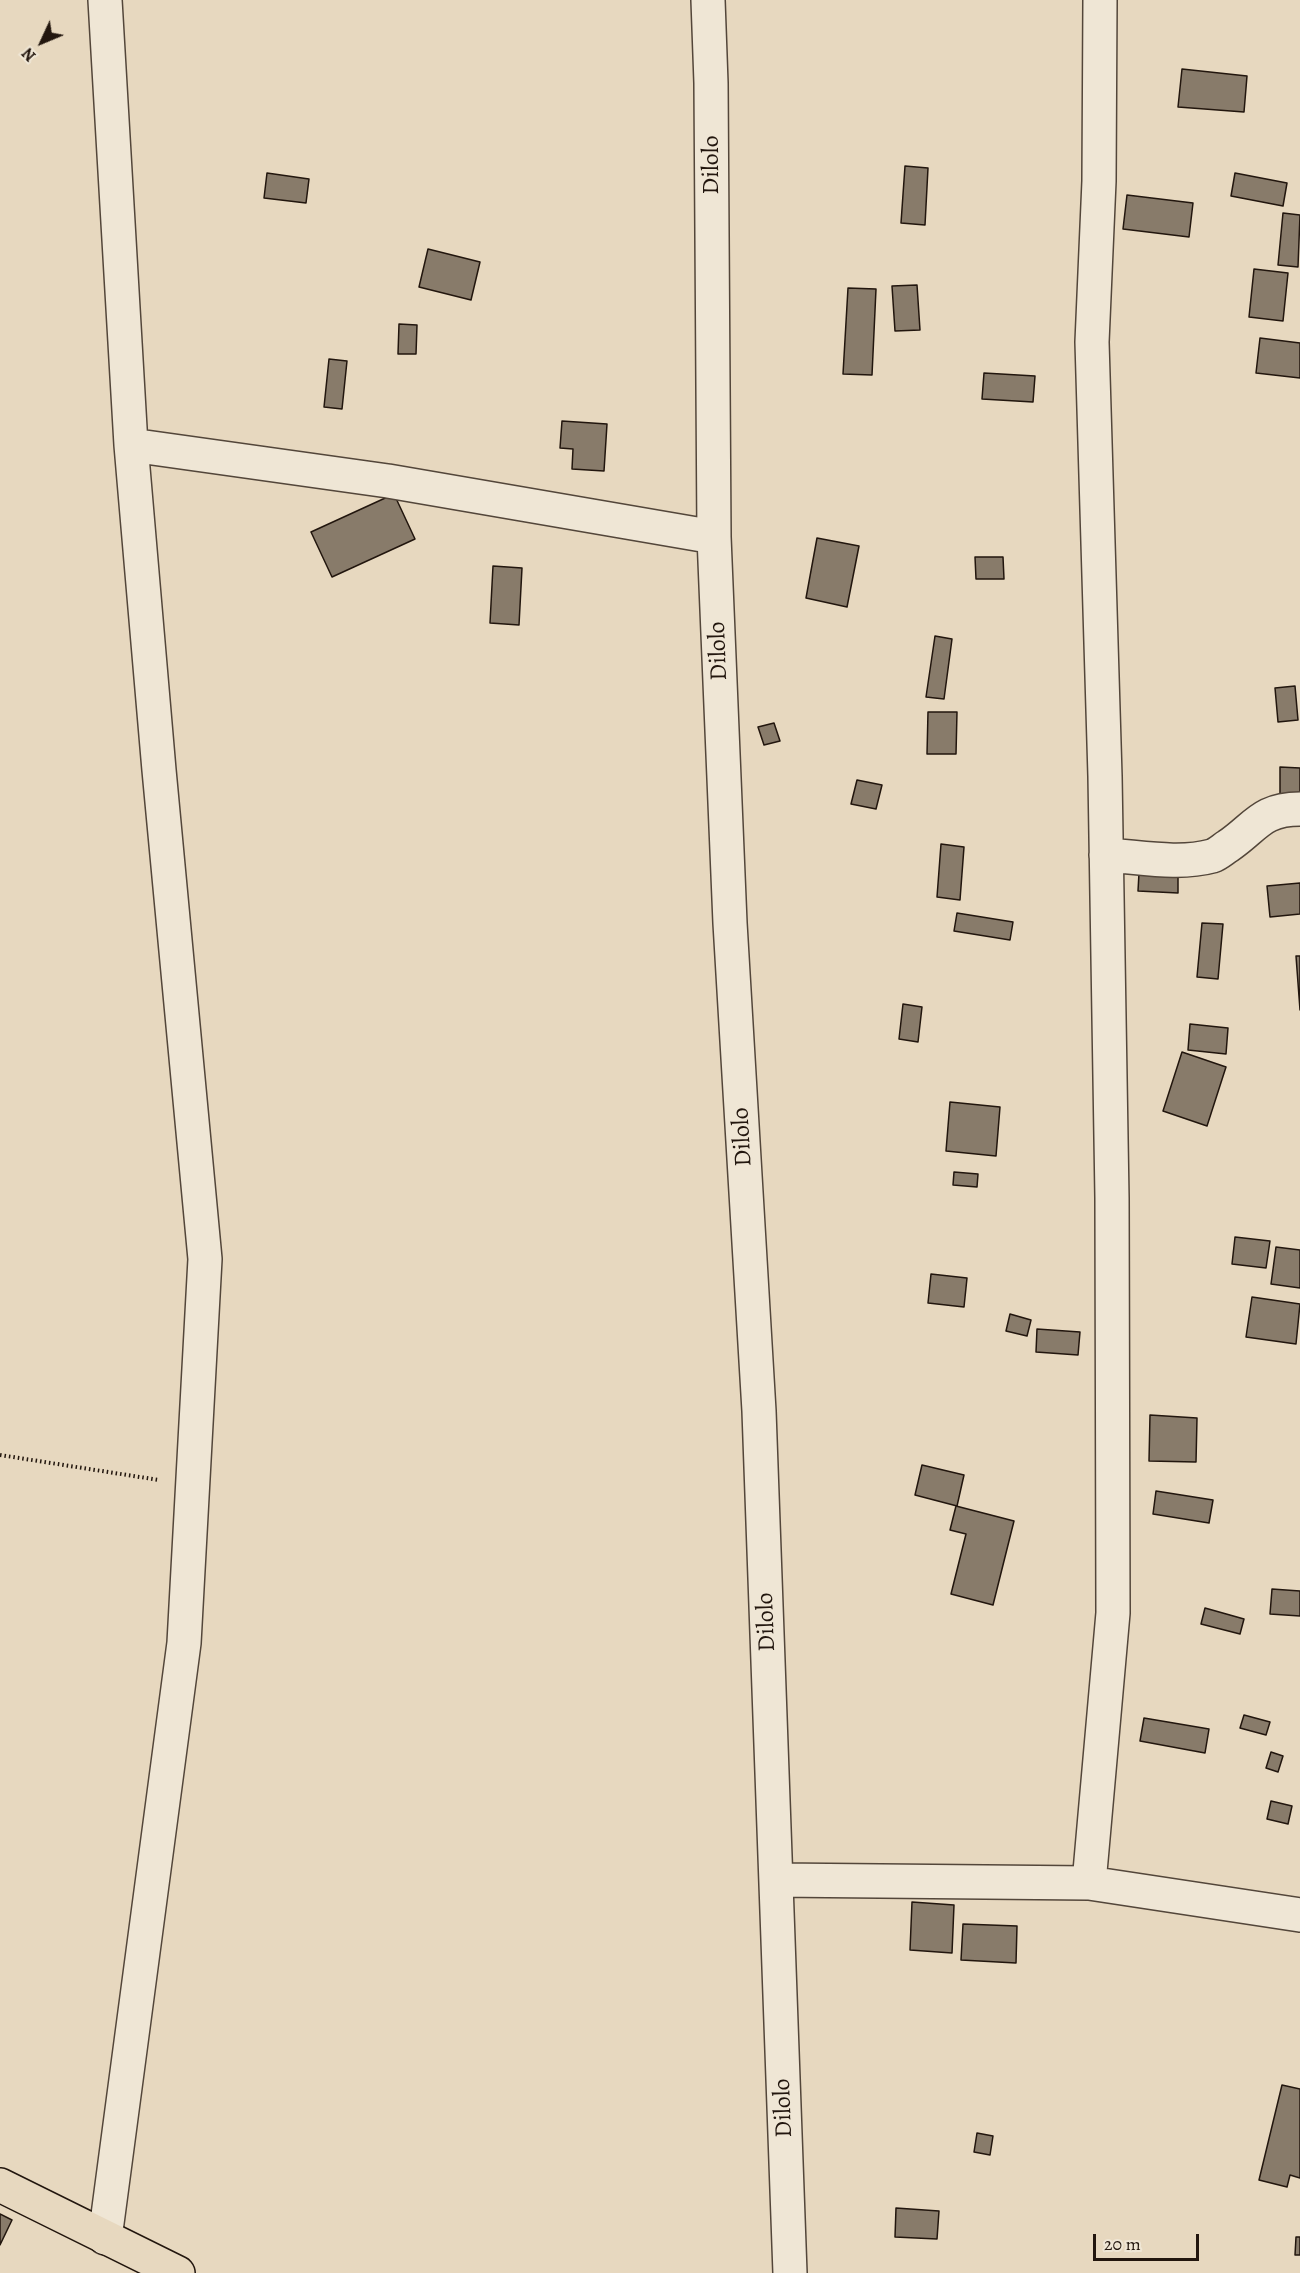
<!DOCTYPE html>
<style>
body{margin:0}
#map{position:relative;width:1300px;height:2273px;overflow:hidden;background:#e7d8bf;font-family:Alegreya,serif}
canvas{display:block}
.north{position:absolute;left:12px;top:12px;width:60px;height:60px;-webkit-text-stroke:4px #efe6d5;paint-order:stroke;rotate:226deg;font-size:16px;font-weight:700;line-height:24px;text-align:center;color:#22160e}
.north::after{content:'';display:block;margin:auto;width:21px;height:27px;background:#22160e;clip-path:polygon(50% 0,100% 100%,50% 72%,0 100%)}
.scale{position:absolute;left:1093px;top:2234px;width:106px;height:27px;box-sizing:border-box;border:3px solid #22160e;border-top:0;padding-left:8px;font-size:18px;line-height:21px;white-space:nowrap;color:#22160e;-webkit-text-stroke:4px #efe6d5;paint-order:stroke}
</style>
<div id="map">
<canvas width="1300" height="2273"></canvas>
<div class="north">N</div>
<div class="scale">20 m</div>
</div>
<script>
const context = document.querySelector('canvas').getContext('2d');
context.lineJoin = 'round';
function fillPath(path, color) { context.fillStyle = color; context.fill(path, 'evenodd'); }
function stroke(path, color, width, dash) { context.strokeStyle = color; context.lineWidth = width; context.lineCap = dash ? 'butt' : 'round'; context.setLineDash(dash || []); context.stroke(path); }
function drawText(font, color, halo, rows, align = 'center') {
  context.font = font + ' Alegreya,serif'; context.lineWidth = 6; context.setLineDash([]); context.textBaseline = 'middle'; context.strokeStyle = halo; context.fillStyle = color; for (const [text, x, y, turn = 0] of rows) {
    context.save(); context.translate(x, y); context.rotate((+turn || 0) * Math.PI / 180); context.textAlign = isNaN(turn) ? turn : align; if (halo) context.strokeText(text, 0, 0); context.fillText(text, 0, 0); context.restore();
  }
}
const building = new Path2D(`
 M1182,69L1247,76L1244,112L1178,107Z
 M905,166L928,168L925,225L901,223Z
 M267,173L309,179L306,203L264,198Z
 M1235,173L1287,183L1283,206L1231,196Z
 M1127,195L1193,203L1189,237L1123,229Z
 M1283,213L1300,215L1298,267L1278,265Z
 M428,249L480,262L471,300L419,287Z
 M1254,269L1288,273L1283,321L1249,317Z
 M917,285L920,330L895,331L892,286Z
 M848,288L876,289L872,375L843,374Z
 M399,324L417,325L416,354H398Z
 M1260,338L1300,343V378L1256,373Z
 M329,359L347,361L342,409L324,407Z
 M984,373L1035,376L1033,402L982,399Z
 M562,421L607,424L604,471L572,469L573,449L560,448Z
 M394,494L415,539L332,577L311,532Z
 M817,538L859,546L847,607L806,598Z
 M975,557H1003L1004,579H976Z
 M493,566L522,568L519,625L490,623Z
 M935,636L952,639L944,699L926,697Z
 M1295,686L1298,720L1278,722L1275,688Z
 M928,712H957L956,754H927Z
 M774,723L780,741L764,745L758,727Z
 M1280,767L1300,768V806H1280Z
 M857,780L882,785L876,809L851,804Z
 M941,844L964,847L960,900L937,897Z
 M1139,873L1178,875V893L1138,891Z
 M1300,883V914L1270,917L1267,886Z
 M957,913L1013,922L1010,940L954,931Z
 M1202,923L1223,924L1218,979L1197,977Z
 M1296,956H1300V1010Z
 M903,1004L922,1007L918,1042L899,1039Z
 M1190,1024L1228,1028L1226,1054L1188,1050Z
 M1182,1052L1226,1067L1207,1126L1163,1111Z
 M950,1102L1000,1107L996,1156L946,1151Z
 M954,1172L978,1174L977,1187L953,1185Z
 M1235,1237L1270,1241L1266,1268L1232,1264Z
 M1276,1247L1300,1250V1288L1271,1284Z
 M931,1274L967,1278L964,1307L928,1303Z
 M1252,1297L1300,1304L1296,1344L1246,1337Z
 M1010,1314L1031,1320L1027,1336L1006,1331Z
 M1037,1329L1080,1332L1078,1355L1036,1352Z
 M1150,1415L1197,1418L1196,1462L1149,1461Z
 M922,1465L964,1475L957,1506L915,1495Z
 M1156,1491L1213,1500L1209,1523L1153,1514Z
 M956,1506L1014,1521L993,1605L951,1594L966,1534L950,1530Z
 M1272,1589L1300,1591V1616L1270,1614Z
 M1205,1608L1244,1619L1240,1634L1201,1624Z
 M1244,1715L1270,1722L1266,1735L1240,1728Z
 M1144,1718L1209,1729L1205,1753L1140,1741Z
 M1271,1752L1283,1756L1278,1772L1266,1768Z
 M1271,1801L1292,1806L1288,1824L1267,1819Z
 M912,1902L954,1905L952,1953L910,1950Z
 M963,1924L1017,1926L1016,1963L961,1960Z
 M1282,2085L1300,2089V2178L1290,2175L1287,2187L1259,2180Z
 M977,2133L993,2136L990,2155L974,2152Z
 M896,2208L939,2211L937,2239L895,2237Z
 M0,2214L12,2220L0,2245Z
 M1296,2237H1300V2255H1295Z`);
fillPath(building, '#887b6a');
stroke(building, '#22160e', 1.5);
const minor = new Path2D(`
 M708,0L711,83L714,537L730,923L759,1411L790,2273
 M131,445L388,481L714,537
 M1106,855C1140,857 1179,865 1212,856C1218,854 1223,849 1228,846C1256,827 1261,809 1300,809
 M776,1880L1089,1883L1300,1915
 M1089,1883L1113,1613L1112,1198L1105,776L1092,342L1099,181L1100,0
 M105,2238L184,1643L205,1259L159,770L131,445L105,0`);
const major = new Path2D(`
 M0,2185L178,2273`);
stroke(minor, '#53463a', 36);
stroke(major, '#22160e', 36);
stroke(new Path2D(`
 M0,1455L159,1480`), '#22160e', 4, [1.5, 3]);
stroke(minor, '#efe6d5', 33);
stroke(major, '#e7d8bf', 33);
drawText('24px', '#22160e', '#efe6d5', [
 ["Dilolo",712,165,-90],
 ["Dilolo",719,651,-92],
 ["Dilolo",743,1137,-93],
 ["Dilolo",767,1622,-92],
 ["Dilolo",784,2108,-92]
]);
</script>
